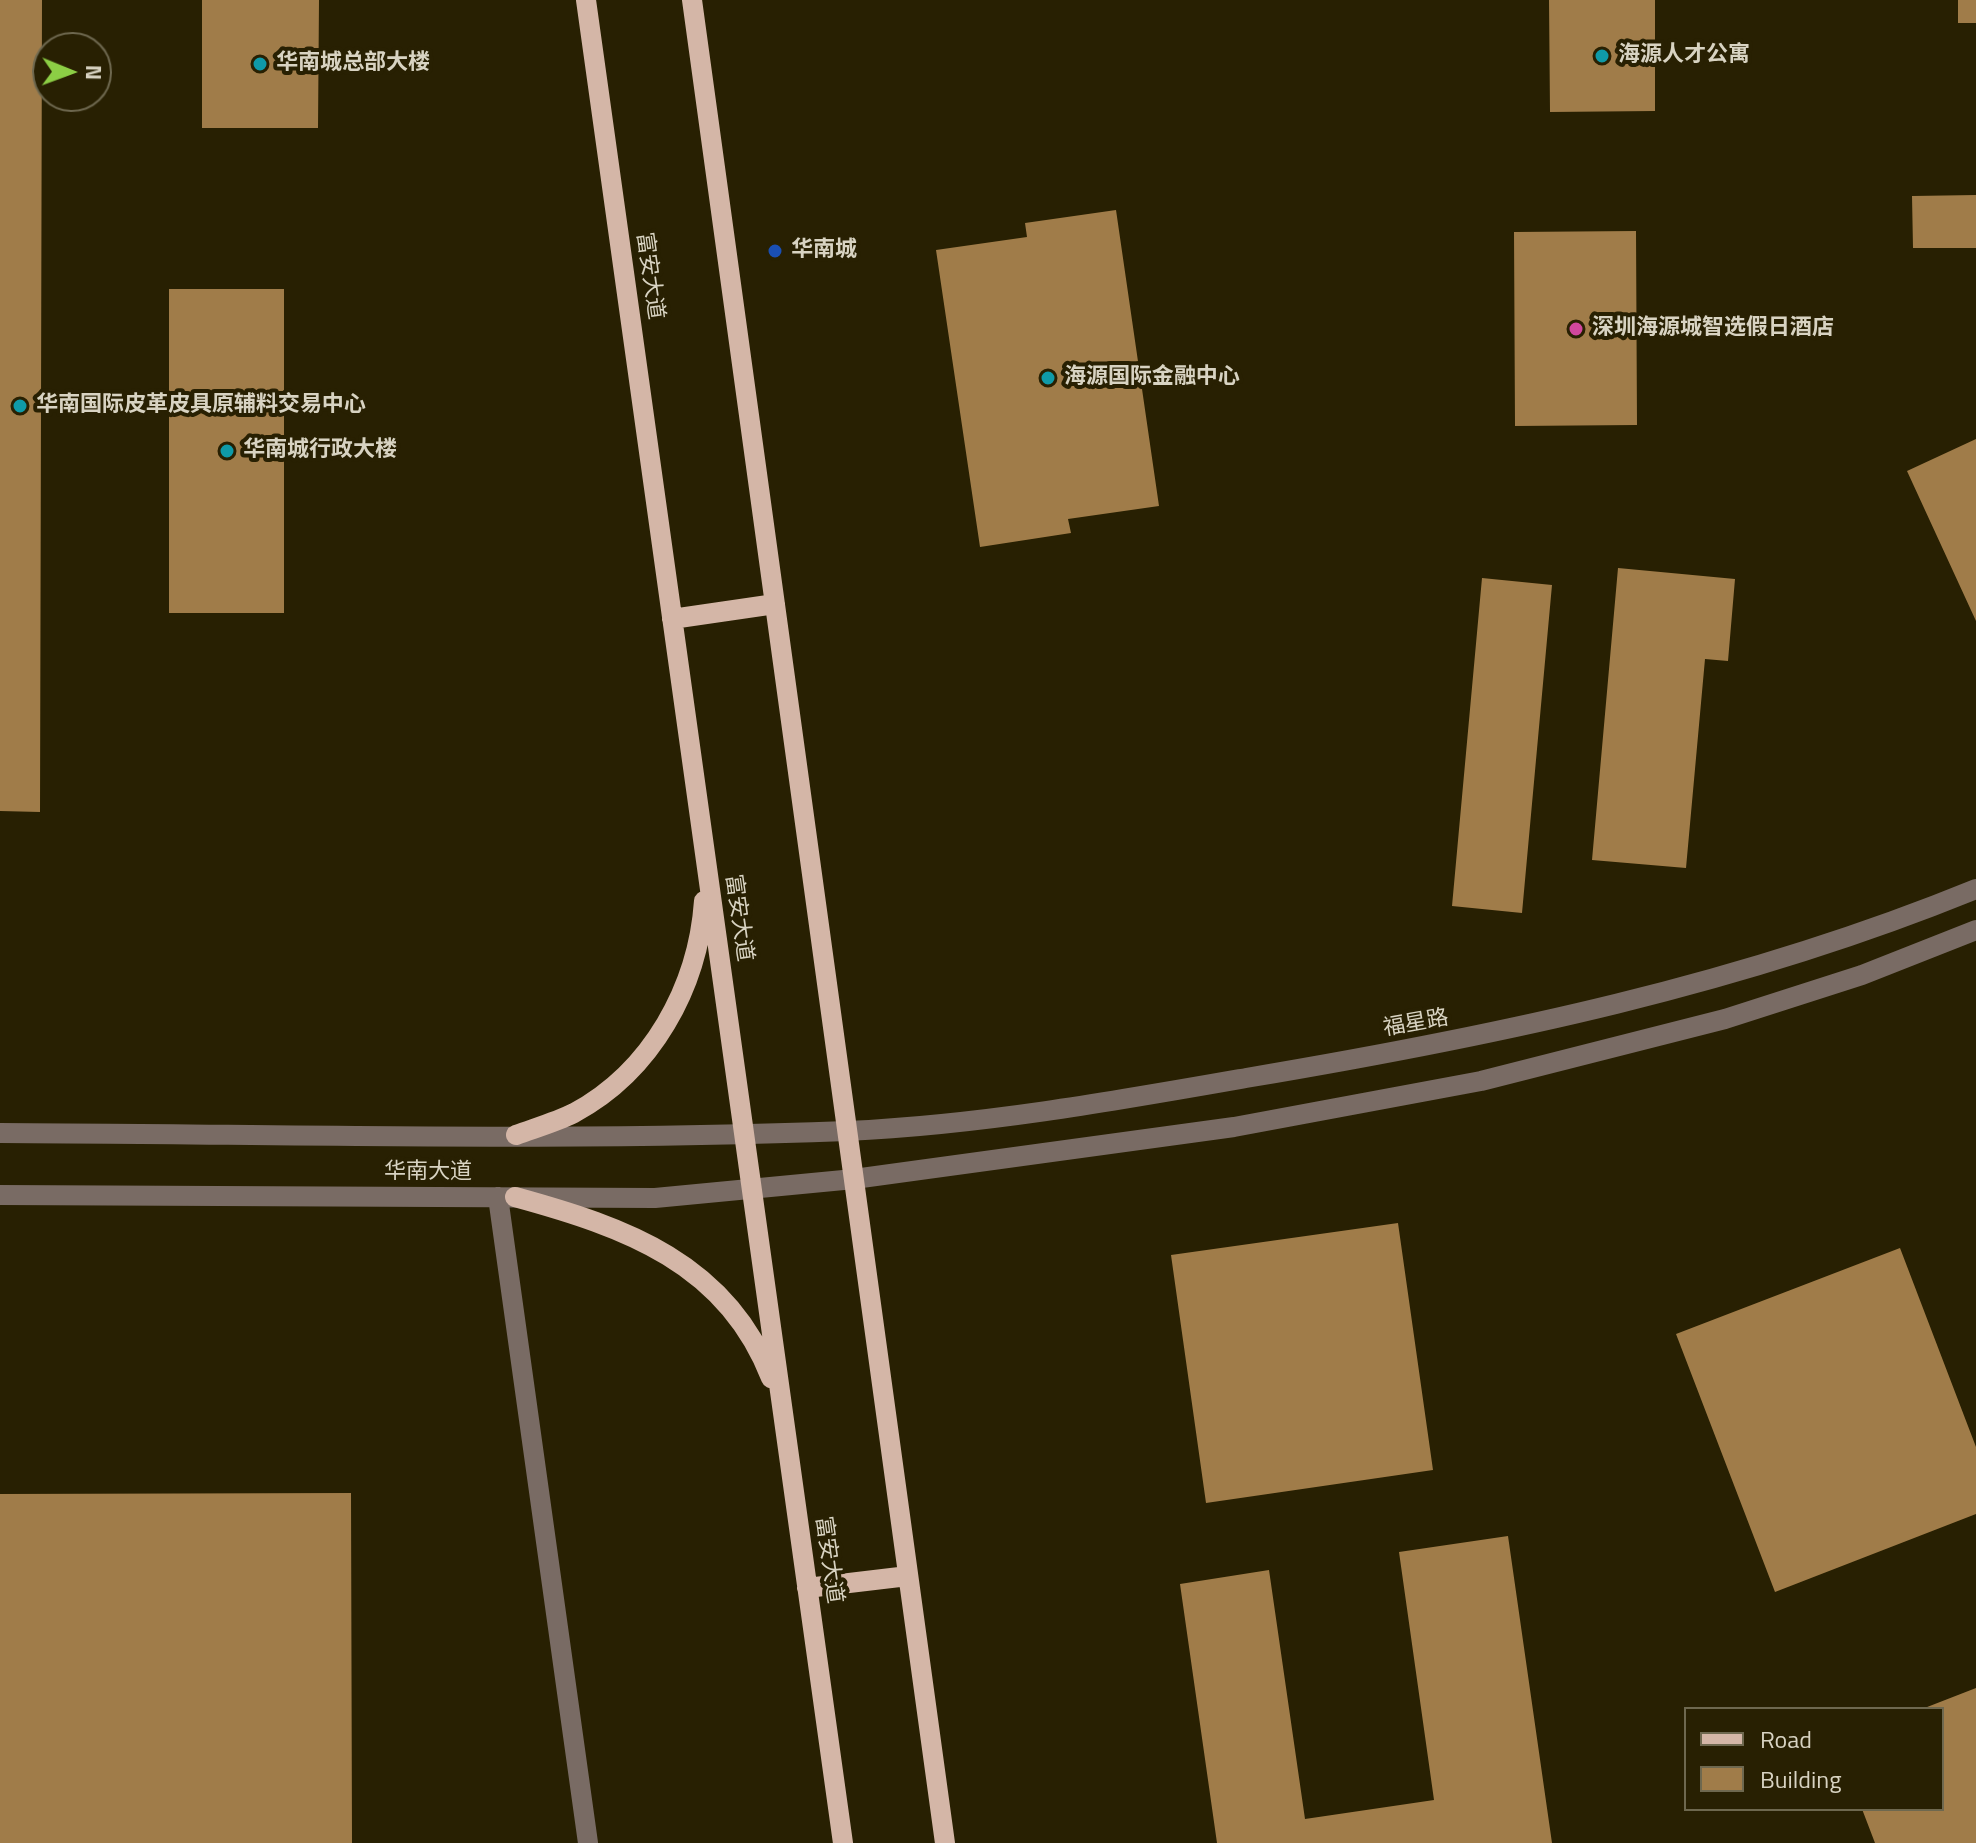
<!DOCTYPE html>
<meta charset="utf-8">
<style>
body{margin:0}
#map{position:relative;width:1976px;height:1843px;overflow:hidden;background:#282002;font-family:"Titillium Web",sans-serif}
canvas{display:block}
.legend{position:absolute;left:1684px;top:1707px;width:260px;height:104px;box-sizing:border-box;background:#282002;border:2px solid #6e684f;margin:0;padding:10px 14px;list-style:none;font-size:24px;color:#d8d3c2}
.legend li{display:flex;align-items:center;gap:16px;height:40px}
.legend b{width:40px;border:2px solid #6e684f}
.north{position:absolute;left:32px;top:32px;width:80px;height:80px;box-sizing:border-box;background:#282002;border:2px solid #6e684f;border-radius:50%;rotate:91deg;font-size:22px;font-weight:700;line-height:32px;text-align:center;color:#d8d3c2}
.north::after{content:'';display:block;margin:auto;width:28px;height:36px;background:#8cce45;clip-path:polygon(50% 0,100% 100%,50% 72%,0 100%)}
</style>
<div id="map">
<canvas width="1976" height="1843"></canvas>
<ul class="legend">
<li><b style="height:10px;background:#d4b6a7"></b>Road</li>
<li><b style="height:22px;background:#a07c49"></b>Building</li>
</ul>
<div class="north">N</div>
</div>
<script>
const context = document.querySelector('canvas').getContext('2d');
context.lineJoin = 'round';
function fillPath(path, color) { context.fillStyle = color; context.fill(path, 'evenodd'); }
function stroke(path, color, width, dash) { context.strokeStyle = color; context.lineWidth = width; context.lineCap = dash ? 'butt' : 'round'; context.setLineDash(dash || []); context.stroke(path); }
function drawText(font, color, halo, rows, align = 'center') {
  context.font = font + ' "Titillium Web","Noto Sans SC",sans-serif'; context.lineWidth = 8; context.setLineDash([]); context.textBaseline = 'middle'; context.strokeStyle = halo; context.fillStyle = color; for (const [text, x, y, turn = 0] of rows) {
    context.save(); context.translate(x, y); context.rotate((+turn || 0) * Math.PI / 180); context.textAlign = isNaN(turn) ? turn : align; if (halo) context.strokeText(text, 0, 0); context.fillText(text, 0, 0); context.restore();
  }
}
fillPath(new Path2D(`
 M0,0H42L40,812L0,811Z
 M202,0H319L318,128H202Z
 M1549,0H1655V111L1550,112Z
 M1958,0H1976V23H1958Z
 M1976,195V248H1913L1912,196Z
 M1116,210L1159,506L1068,519L1071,533L980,547L936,250L1027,237L1025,223Z
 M1636,231L1637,425L1515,426L1514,232Z
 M169,289H284V613H169Z
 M1976,439V621L1907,471Z
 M1618,568L1735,579L1728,661L1705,659L1686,868L1592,860Z
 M1482,578L1552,585L1522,913L1452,906Z
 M1398,1223L1433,1470L1206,1503L1171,1255Z
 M1900,1248L1976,1447V1514L1775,1592L1676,1334Z
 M351,1493L352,1843H0V1494Z
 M1508,1536L1552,1843H1217L1180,1584L1269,1570L1305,1819L1434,1800L1399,1552Z
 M1976,1688V1843H1875L1862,1809H1942V1709H1922Z`), '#a07c49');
stroke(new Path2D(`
 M0,1133C282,1134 565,1142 847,1131C980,1125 1115,1101 1246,1078C1496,1036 1741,985 1976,889
 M0,1195L655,1198L854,1179L1234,1127L1481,1081L1725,1019L1862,975L1976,930
 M498,1197L588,1843`), '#796b64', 20);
stroke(new Path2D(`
 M586,0L843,1843
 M692,0L945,1843
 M672,619L775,604
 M516,1135C535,1128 556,1122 574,1113C652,1071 698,987 704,901
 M515,1197C625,1227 727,1263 771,1378
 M807,1588L908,1576`), '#d4b6a7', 20);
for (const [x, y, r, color] of [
 [1602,56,8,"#0f9aa8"],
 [260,64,8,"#0f9aa8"],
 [775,251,8,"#1a4fb4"],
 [1576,329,8,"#d1479c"],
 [1048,378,8,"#0f9aa8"],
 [20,406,8,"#0f9aa8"],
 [227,451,8,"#0f9aa8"]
]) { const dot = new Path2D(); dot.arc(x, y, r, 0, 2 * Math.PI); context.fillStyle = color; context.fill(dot); stroke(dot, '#282002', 3); }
drawText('bold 22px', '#d8d3c2', '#282002', [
 ["海源人才公寓",1618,56],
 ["华南城总部大楼",276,64],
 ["华南城",791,251],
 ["深圳海源城智选假日酒店",1592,329],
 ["海源国际金融中心",1064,378],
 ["华南国际皮革皮具原辅料交易中心",36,406],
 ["华南城行政大楼",243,451]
], 'left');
drawText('22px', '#d8d3c2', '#282002', [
 ["富安大道",649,276,82],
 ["富安大道",738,918,82],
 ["福星路",1416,1024,-10],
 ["华南大道",428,1173],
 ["富安大道",828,1560,82]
]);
</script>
